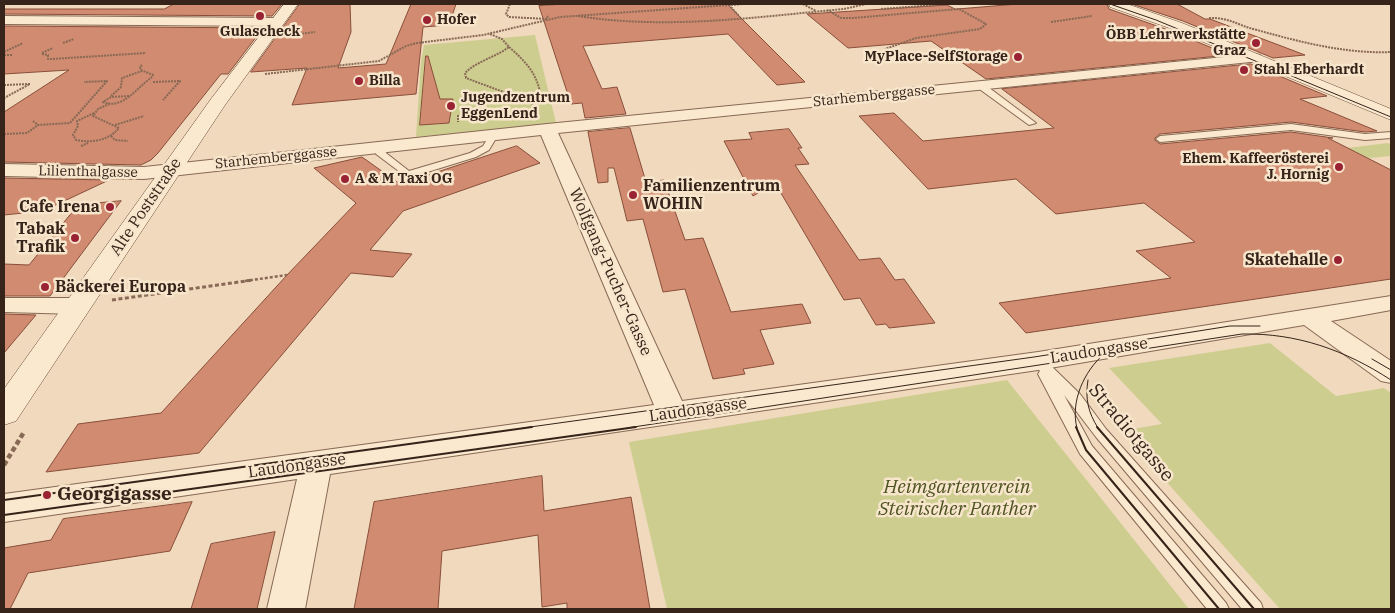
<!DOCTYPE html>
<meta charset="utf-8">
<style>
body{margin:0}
#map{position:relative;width:1395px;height:613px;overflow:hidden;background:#f0d9bc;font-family:"IBM Plex Serif",serif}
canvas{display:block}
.frame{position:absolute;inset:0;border:5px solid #36241a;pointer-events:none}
</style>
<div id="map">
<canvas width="1395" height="613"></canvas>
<div class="frame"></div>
</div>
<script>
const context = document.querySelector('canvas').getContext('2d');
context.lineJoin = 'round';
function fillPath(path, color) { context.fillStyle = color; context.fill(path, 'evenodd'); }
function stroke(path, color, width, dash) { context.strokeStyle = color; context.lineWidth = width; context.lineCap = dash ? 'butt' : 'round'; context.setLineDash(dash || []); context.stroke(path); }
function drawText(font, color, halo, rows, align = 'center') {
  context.font = font + ' "IBM Plex Serif",serif'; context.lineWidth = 5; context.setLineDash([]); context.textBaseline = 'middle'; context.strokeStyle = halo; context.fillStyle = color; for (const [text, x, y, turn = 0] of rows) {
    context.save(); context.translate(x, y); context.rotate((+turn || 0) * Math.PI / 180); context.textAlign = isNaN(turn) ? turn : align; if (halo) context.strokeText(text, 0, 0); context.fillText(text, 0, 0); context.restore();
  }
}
fillPath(new Path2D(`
 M535,35L556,123L416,137L421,62L424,45Z
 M1388,143L1391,145V156L1369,158L1347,148Z
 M1270,343L1336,396L1384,388L1391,393V609H1280L1121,431L1162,424L1109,368Z
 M1007,380L1189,609H667L629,442Z`), '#cecd90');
const building = new Path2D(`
 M174,4H282L272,16L4,14V9H164Z
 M300,4H350L351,32L338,68L386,64L411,4H456L449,25L423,27L416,94L292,105L307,68L251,72Z
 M564,4H727L805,82L777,85L728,34L583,46L602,89L617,87L626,114L585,118L582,103L571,104L539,6Z
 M1018,4H1107L1109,9L1171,31L1229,55L986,79L931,41L848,48L807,14L947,5L955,9Z
 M1132,4H1177L1205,19H1210L1305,55L1273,58L1183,21Z
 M4,26L263,28L228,74H221L158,153L151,160L141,165L4,162V112L69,70L4,74Z
 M426,56H428L440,99H453L449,123L420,125Z
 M1251,64L1327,96L1300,99L1377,131L1365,132L1291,122L1160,134L1155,138V140L1160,144L1291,132L1333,138H1328L1391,170V279L1026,333L999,303L1171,278L1136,251L1195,242L1144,203L1056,214L1016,179L928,189L859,116L894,113L923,141L1054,128L1002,89Z
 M630,128L646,182L664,180L685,240L703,238L731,312L802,304L811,323L760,330L774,364L743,369L745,374L713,379L685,289L663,292L643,219L627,221L614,168H608V182L598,183L588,132Z
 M789,129L802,148H798L809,164L795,165L859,260L880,258L895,280L904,279L935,323L889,328L886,324L876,325L860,298L844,300L775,183L753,196L724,141L752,139L749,133Z
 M517,146L540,163L403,211L370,250L412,254L393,277L351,273L199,453L46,472L78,424L161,413L287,275L356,203L314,168L362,157L400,184Z
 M4,178L109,180L43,211L4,215Z
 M121,201L50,296H4V264L29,265L78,205Z
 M4,314L36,315L4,353Z
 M542,476L544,511L631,497L650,609H567V603L542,607L538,535L442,551L438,609H354L374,502Z
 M192,502L170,551L28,573L10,609H4V548L51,540L63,519Z
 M275,532L257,609H191L211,544Z`);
fillPath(building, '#d08b70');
stroke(building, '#884e3a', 1);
const lane = new Path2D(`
 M978,84H984L1036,123L1029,125L978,88Z
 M1291,124L1365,134L1391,132V138L1365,140L1291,130L1160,142L1156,139L1160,136Z
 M494,132L498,135L489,150L476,157L408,178L376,154L378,145H384L386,153L409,171L470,153L483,146L491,133Z
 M1038,356L1043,358L1080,394L1106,429L1261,603L1263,609H1242L1096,437L1064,395L1092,446L1226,603L1229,609H1207L1080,454L1038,374L1040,371L1031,361L1033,358Z`);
const street = new Path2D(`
 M4,16L278,18L284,22L278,26L4,24Z
 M1255,54L1260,55L1262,58L1260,61L558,133L682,401L1038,352L1391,296V310L1331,321L1391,361V383L1381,381L1304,325L1038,370L330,474L305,609H267L297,479L4,522V494L654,405L541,135L144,179L4,176V164L144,167L547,124Z
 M4,298H78L87,301L90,306L87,311L78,314L4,312Z`);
const secondary = new Path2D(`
 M284,4H298L225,105L16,421L4,425V389L211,99Z
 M1109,4H1127L1182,23L1391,109V120L1172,29L1110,7Z`);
stroke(lane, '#886955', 2);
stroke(street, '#886955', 2);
stroke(secondary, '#694a38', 1);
stroke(new Path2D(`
 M510,4L506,14L509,17L547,19L548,15
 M510,4H542
 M803,4L816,11
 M958,4H972
 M729,5L740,17
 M881,9L949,4
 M827,10L841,18H853L959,9L986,24L980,29L916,38L885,49
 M578,16C666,30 756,17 844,9L866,4
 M1209,18C1229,17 1239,26 1257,30C1300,42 1346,54 1391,52
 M1051,22L1092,16
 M490,34L502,39L509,47C496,57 477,61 465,73L466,78L530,102L539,112
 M293,35L315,32
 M63,43L74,39
 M509,47C524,60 536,72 540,92L530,102
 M4,52L23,43
 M42,53L53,48
 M42,54L48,55V59H52L146,53
 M4,55H12
 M265,74L379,61L406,46L417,43L483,35L560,17L743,4
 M153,82L180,81L163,100
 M4,85L30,84L4,98
 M111,96L121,87L122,78L142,71
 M129,96L111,97L103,102C123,110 136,88 151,78L153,75L141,70L140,67L142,65
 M481,100L516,96
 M94,113L77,121L78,126L73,135L76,140C92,143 108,141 119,128L93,116L98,109L109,104
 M458,115V122
 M33,121L38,125
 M115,125L144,116
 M4,134L27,133L38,125L70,123L107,81L84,82
 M111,136L115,140L128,141
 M81,146L88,143`), '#886955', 2, [2, 1]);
stroke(new Path2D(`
 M245,281L287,275`), '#886955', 2.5, [3, 2]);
stroke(new Path2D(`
 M112,300L253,280`), '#886955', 3, [4, 2.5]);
stroke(new Path2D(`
 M4,465L24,432`), '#886955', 4.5, [5, 3]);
fillPath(lane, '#fae8cf');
fillPath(street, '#fae8cf');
fillPath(secondary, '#fae8cf');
stroke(new Path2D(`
 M1110,4L1156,20L1391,117
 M1372,359L1391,370
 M1088,380C1085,399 1088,412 1098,428
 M523,428L1034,357L1230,326H1260
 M627,428L1242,334C1297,333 1345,350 1391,380
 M1077,428C1070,402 1084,371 1104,354`), '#36241a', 1);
stroke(new Path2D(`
 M1076,427L1086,450L1219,609
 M1097,427L1254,609
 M4,500L532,427
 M4,515L636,427`), '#36241a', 2);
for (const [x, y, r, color] of [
 [260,16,5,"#923"],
 [427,20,5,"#923"],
 [1256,43,5,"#923"],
 [1018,57,5,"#923"],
 [1244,70,5,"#923"],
 [359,81,5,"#923"],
 [451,106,5,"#923"],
 [1339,167,5,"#923"],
 [345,179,5,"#923"],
 [633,195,5,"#923"],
 [110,207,5,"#923"],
 [75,238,5,"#923"],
 [1338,260,5,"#923"],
 [45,287,5,"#923"],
 [47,495,5,"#923"]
]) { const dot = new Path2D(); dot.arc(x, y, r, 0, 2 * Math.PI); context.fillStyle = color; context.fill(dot); stroke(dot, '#f7e5cc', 2); }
drawText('bold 14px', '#36241a', '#f7e5cc', [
 ["Hofer",437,20],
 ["Gulascheck",260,32,"center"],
 ["ÖBB Lehrwerkstätte",1246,35,"right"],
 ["Graz",1246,51,"right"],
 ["MyPlace-SelfStorage",1008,57,"right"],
 ["Stahl Eberhardt",1254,70],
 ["Billa",369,81],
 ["Jugendzentrum",461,98],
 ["EggenLend",461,114],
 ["Ehem. Kaffeerösterei",1329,159,"right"],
 ["J. Hornig",1329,175,"right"],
 ["A & M Taxi OG",355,179]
], 'left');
drawText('14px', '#36241a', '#f7e5cc', [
 ["Starhemberggasse",874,96,-6],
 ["Starhemberggasse",276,158,-6],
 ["Lilienthalgasse",88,172,1]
]);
drawText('bold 16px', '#36241a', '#f7e5cc', [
 ["Familienzentrum",643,186,"left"],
 ["WOHIN",643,204,"left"],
 ["Cafe Irena",100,207],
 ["Tabak",65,229],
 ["Trafik",65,247],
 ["Skatehalle",1328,260],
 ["Bäckerei Europa",55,287,"left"]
], 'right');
drawText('16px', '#36241a', '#f7e5cc', [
 ["Alte Poststraße",146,207,-56],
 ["Wolfgang-Pucher-Gasse",610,272,66],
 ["Laudongasse",1099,351,-9],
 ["Laudongasse",698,410,-8],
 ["Laudongasse",297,466,-8]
]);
drawText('19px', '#36241a', '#f7e5cc', [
 ["Stradiotgasse",1131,433,50]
]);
drawText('italic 19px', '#4d5320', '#f7e5cc', [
 ["Heimgartenverein",957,488],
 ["Steirischer Panther",957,510]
]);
drawText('bold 19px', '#36241a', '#f7e5cc', [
 ["Georgigasse",57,495]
], 'left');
</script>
